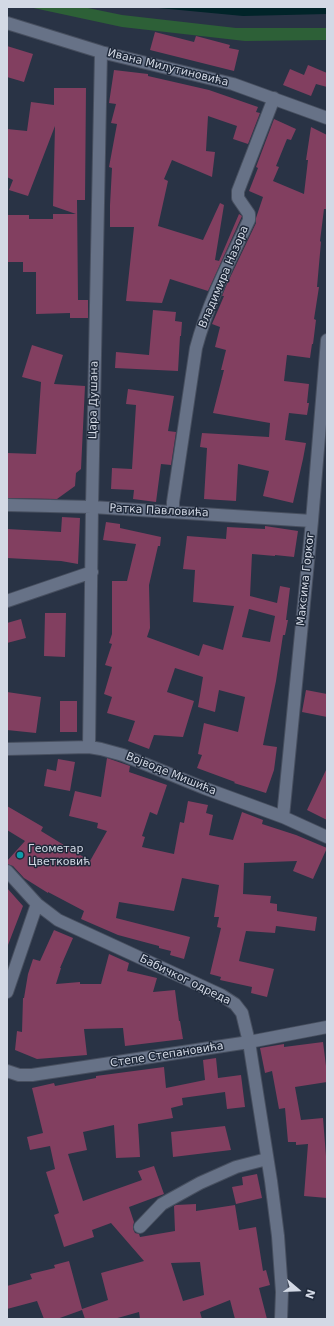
<!DOCTYPE html>
<meta charset="utf-8">
<style>
body{margin:0}
#map{position:relative;width:334px;height:1326px;overflow:hidden;background:#293345;font-family:"DejaVu Sans",sans-serif}
canvas{display:block}
.frame{position:absolute;inset:0;border:8px solid #d3d9e5;pointer-events:none}
.north{position:absolute;left:278px;top:1270px;width:40px;height:40px;-webkit-text-stroke:3px #1f293a;paint-order:stroke;rotate:109deg;font-size:11px;font-weight:700;line-height:16px;text-align:center;color:#d3d9e5}
.north::after{content:'';display:block;margin:auto;width:14px;height:18px;background:#d3d9e5;clip-path:polygon(50% 0,100% 100%,50% 72%,0 100%)}
</style>
<div id="map">
<canvas width="334" height="1326"></canvas>
<div class="frame"></div>
<div class="north">N</div>
</div>
<script>
const context = document.querySelector('canvas').getContext('2d');
context.lineJoin = 'round';
function fillPath(path, color) { context.fillStyle = color; context.fill(path, 'evenodd'); }
function stroke(path, color, width, dash) { context.strokeStyle = color; context.lineWidth = width; context.lineCap = dash ? 'butt' : 'round'; context.setLineDash(dash || []); context.stroke(path); }
function drawText(font, color, halo, rows, align = 'center') {
  context.font = font + ' "DejaVu Sans",sans-serif'; context.lineWidth = 3; context.setLineDash([]); context.textBaseline = 'middle'; context.strokeStyle = halo; context.fillStyle = color; for (const [text, x, y, turn = 0] of rows) {
    context.save(); context.translate(x, y); context.rotate((+turn || 0) * Math.PI / 180); context.textAlign = isNaN(turn) ? turn : align; if (halo) context.strokeText(text, 0, 0); context.fillText(text, 0, 0); context.restore();
  }
}
fillPath(new Path2D(`
 M29,7H83L122,15L236,28H327V40L245,41L122,27Z`), '#2d6037');
fillPath(new Path2D(`
 M148,7H327V14L243,16Z`), '#012429');
fillPath(new Path2D(`
 M155,32L194,42L196,36L230,45L229,48L239,50L234,71L150,50Z
 M7,46L33,54L24,82L7,77Z
 M308,65L327,73V87L316,84L311,96L283,85L290,69L304,75Z
 M114,70L148,74V76L209,90L258,107L256,112L260,113L248,144L233,139L237,126L208,116L206,151L215,152L212,177L172,160L164,179L168,181L158,226L203,240L220,203L224,205L215,260L219,261L239,214L242,216L208,291L170,279L162,303L126,301L134,227H110V205L112,168L109,167L117,124L111,123L116,104L109,103Z
 M54,88H86L85,200H77L78,300H88V318H70V313L36,314V272H23V262H7V215H29V219H53V214H76L53,206L55,126L28,196L9,190L13,180L7,177V129L27,131L31,102L54,105Z
 M274,119L296,129L291,140L287,139L276,166L279,167L273,181L304,194L308,160H306L311,127L327,135V199L326,209H324L320,241L321,242L317,287H319L314,319L316,320L313,344H312L310,358L287,355L284,381L309,384L307,403H309L307,415L289,413L285,440L306,443L303,459L293,503L263,496L269,471L238,464L236,501L204,499L207,448L200,447L202,433L269,437L270,423L213,413L224,370H221L226,350L215,347L220,327L212,324L224,296H222L226,286L256,223V218L263,197L249,191L258,168L256,167Z
 M153,310L176,312L175,321L182,322L181,336H180L178,371L115,368L116,352L149,355Z
 M32,345L63,355L54,384L85,386L81,469L76,473L75,486L57,499L7,498V453L36,454L41,382L22,377Z
 M128,389L174,396L168,431L176,432L171,465L161,464L156,502L133,499L134,490L111,489L112,468L132,469L136,405L126,404Z
 M62,517L80,518L78,564L61,561L7,558V529L61,532Z
 M106,522L120,524V528L161,537L160,546H158L149,585L150,628L147,637L199,656L203,644L223,650L234,606L193,602L195,570L183,569L187,536L226,539L227,527L265,529V526L298,531L294,557L275,555V556L252,554L250,596L277,603L280,586L290,588L286,620H288L285,635H283L276,681L263,745L277,747L274,770L266,793L234,783L235,782L197,768L202,755L198,754L204,723L238,732L245,697L219,690L215,712L198,707L203,677L175,668L167,692L194,701L183,737L154,735L149,749L128,741L135,721L107,713L112,697L104,694L112,667L105,665L112,644L109,643L112,634V581H127L136,544L103,540ZM249,609L275,616L270,642L242,637Z
 M45,613H66L65,657L44,656Z
 M21,619L26,638L7,643V623Z
 M306,690L327,694V717L302,712Z
 M7,692L41,697L36,733L7,730Z
 M60,701H77V732H60Z
 M107,758L130,766L129,772L167,785L157,815L150,812L142,836L145,837L142,847L174,854L180,822L184,823L188,801L208,805L206,813L213,815L209,835L233,840L242,812L263,820L262,824L296,835L327,848L313,879L293,871L297,861L244,863L243,894L271,896L270,903L277,904V911L317,917L315,931L276,926L275,933L246,931L239,961L274,969L267,997L251,993L252,987L220,980L221,977L210,974L221,928L217,927L219,917H214L219,885L182,878L174,911L119,902L116,918L190,937L184,959L170,955L171,951L159,948V946L118,935L81,919L84,911L48,892V893L24,878L13,866L7,864V861L25,841L7,830V806L43,827L41,831L90,861L107,831L97,828L98,823L69,816L75,791L101,797Z
 M58,759L75,762L70,791L44,786L47,769L56,771Z
 M327,768V820L307,810Z
 M7,888L23,906L8,945H7Z
 M54,930L73,938L60,968H61L56,984L80,982V984H101L109,954L129,963L127,971L157,978L153,992L175,990L179,1021H180L183,1039L125,1046L123,1028L84,1029L87,1055L37,1059L15,1050L17,1031L22,1032L23,998H24L28,974L33,959L40,961Z
 M323,1042L326,1066H327V1082L295,1087L301,1120L323,1118L326,1156H327V1198L304,1196L308,1144L296,1145V1142H288L285,1108L279,1109L272,1071L265,1073L260,1048L284,1044V1047Z
 M216,1058L218,1078L241,1075L245,1107L227,1109L225,1092L182,1098L183,1105L171,1108L173,1118L138,1124L140,1157L116,1158L114,1125L83,1132L87,1150L68,1154L83,1201L142,1180L138,1171L154,1166L164,1194L129,1207L134,1222L133,1226V1229L135,1233L139,1234L140,1237L175,1231L174,1206L176,1205L196,1204V1211L235,1205L239,1230L256,1227L263,1271L266,1270L270,1285L259,1288L267,1319H235L230,1300L200,1312L202,1319H140L139,1312L114,1319H85L82,1310L57,1319H44L37,1301L7,1309V1286L32,1279L30,1274L55,1268L54,1265L69,1261L82,1309L108,1300L101,1273L144,1261L111,1223L92,1230L94,1237L64,1247L54,1215L59,1213L46,1172L55,1169L50,1146L30,1150L27,1137L43,1133L32,1088L54,1083L55,1086L96,1078V1076L164,1067L166,1088L205,1080L203,1060ZM200,1262L204,1295L183,1301L171,1263Z
 M225,1126L231,1150L173,1157L171,1132Z
 M257,1174L262,1198L236,1204L232,1187L243,1185L242,1177Z`), '#823f60');
const minor = new Path2D(`
 M7,23L101,52L233,84L327,118
 M7,505L92,507L312,521
 M173,512V502L196,348C208,303 229,262 249,220V214L238,198V191L274,98
 M7,601L92,572
 M89,747L92,507L101,52
 M7,749L89,747L101,749L123,755L204,788L283,817L327,837
 M283,817L312,521L327,340
 M7,871L37,904L58,920L221,995L235,1004L242,1013L249,1042L271,1181L278,1236L282,1292L281,1319
 M7,992L37,904
 M7,1071L19,1075H32L249,1042L327,1027
 M140,1227L162,1204L200,1183L236,1167L267,1159`);
stroke(minor, '#474f5f', 14);
stroke(minor, '#677287', 12);
for (const [x, y, r, color] of [
 [20,855,4,"#0f9aa8"]
]) { const dot = new Path2D(); dot.arc(x, y, r, 0, 2 * Math.PI); context.fillStyle = color; context.fill(dot); stroke(dot, '#1f293a', 1.5); }
drawText('11px', '#d3d9e5', '#1f293a', [
 ["Ивана Милутиновића",168,68,14],
 ["Владимира Назора",224,277,-67],
 ["Цара Душана",94,400,-89],
 ["Ратка Павловића",159,511,3],
 ["Максима Горког",306,579,-84],
 ["Војводе Мишића",171,774,22],
 ["Бабичког одреда",185,980,26],
 ["Степе Степановића",167,1055,-9]
]);
drawText('11px', '#d3d9e5', '#1f293a', [
 ["Геометар",28,849],
 ["Цветковић",28,862]
], 'left');
</script>
